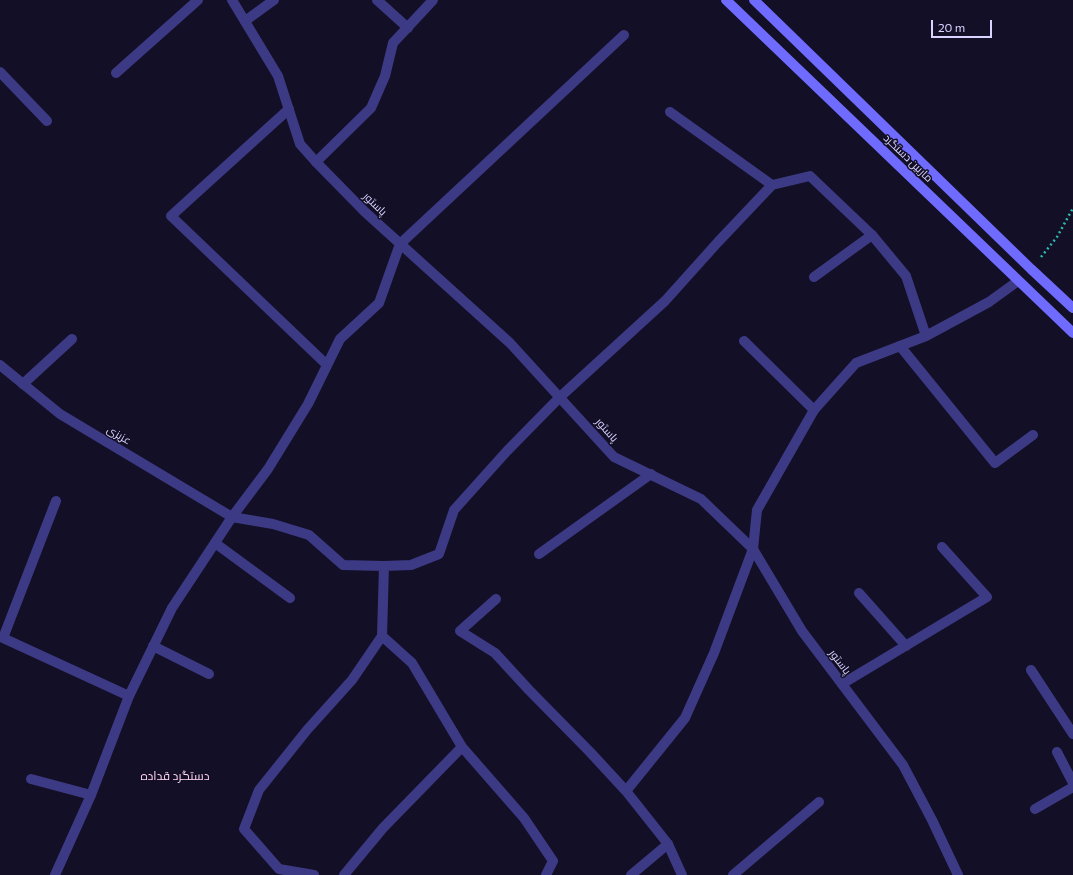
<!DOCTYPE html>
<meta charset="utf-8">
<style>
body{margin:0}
#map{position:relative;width:1073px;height:875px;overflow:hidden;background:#130f26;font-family:Commissioner,sans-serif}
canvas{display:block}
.scale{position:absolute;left:931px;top:20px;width:61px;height:18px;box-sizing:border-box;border:2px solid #d9d4ff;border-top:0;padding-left:5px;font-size:12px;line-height:14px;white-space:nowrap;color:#d9d4ff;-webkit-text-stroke:3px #130f26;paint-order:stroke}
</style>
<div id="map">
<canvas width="1073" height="875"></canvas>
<div class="scale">20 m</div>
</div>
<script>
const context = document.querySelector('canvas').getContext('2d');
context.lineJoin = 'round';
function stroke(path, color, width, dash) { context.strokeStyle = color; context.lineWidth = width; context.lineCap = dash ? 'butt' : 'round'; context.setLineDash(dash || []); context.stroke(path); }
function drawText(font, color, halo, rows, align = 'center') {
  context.font = font + ' Commissioner,Cairo,sans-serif'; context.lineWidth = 3; context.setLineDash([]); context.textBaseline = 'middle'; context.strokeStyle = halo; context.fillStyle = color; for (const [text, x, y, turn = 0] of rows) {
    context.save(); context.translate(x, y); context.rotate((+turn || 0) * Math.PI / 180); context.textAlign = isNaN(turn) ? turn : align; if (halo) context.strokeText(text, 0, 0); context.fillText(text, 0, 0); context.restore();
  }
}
stroke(new Path2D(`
 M1041,257L1057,237L1073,208`), '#2fb8b0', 2.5, [2, 3]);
stroke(new Path2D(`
 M377,0L408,28
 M245,21L274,0
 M0,72L47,121
 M116,73L198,0
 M670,112L772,185
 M814,277L872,235
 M744,341L814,410
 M900,346L995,463L1033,435
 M23,384L72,339
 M56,501L3,638L129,696
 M215,543L290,598
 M539,554L651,474
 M859,593L906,646
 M153,646L209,674
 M1031,670L1073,734
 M842,684L987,597L942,547
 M1057,752L1073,783
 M31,779L91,795
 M1035,809L1073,787
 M631,875L668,844
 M733,875L819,802`), '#3d3a85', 10);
stroke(new Path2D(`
 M289,109L171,216L327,365
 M316,162L371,108L385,76L393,43L433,0
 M0,365L60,414L232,517L273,524L309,535L343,565L384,566L411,565L439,554L454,510L507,451L560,397L665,301L718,242L772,185L810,176L872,235L906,276L926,336
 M496,599L460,631L495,653L529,690L590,752L626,791L668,844L682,875
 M382,636L412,663L462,747L524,818L553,861L546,875
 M626,791L685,718L714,653L753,549L757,510L814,410L856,363L926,336L989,302L1018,281
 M55,875L91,795L129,696L172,608L232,517L268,469L308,404L340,339L379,303L400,244L624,35
 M314,875L279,869L244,829L259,790L307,730L352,680L382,636L384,566
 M344,875L383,828L462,747`), '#3d3a85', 10);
stroke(new Path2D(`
 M232,0L278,76L300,144L316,162L365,212L510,343L614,457L701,499L753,549L802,631L903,765L932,820L958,875`), '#3d3a85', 10);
stroke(new Path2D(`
 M726,0L1073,333
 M754,0L1031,269L1073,308`), '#6f6bff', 10);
drawText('11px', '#d9d4ff', '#130f26', [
 ["ماربین دستگرد",908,158,44],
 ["پاستور",375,204,44],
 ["پاستور",607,430,48],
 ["عزیزی",119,435,31],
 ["پاستور",840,662,53]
]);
drawText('12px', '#ffd6f0', '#130f26', [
 ["دستگرد قداده",175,776]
]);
</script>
